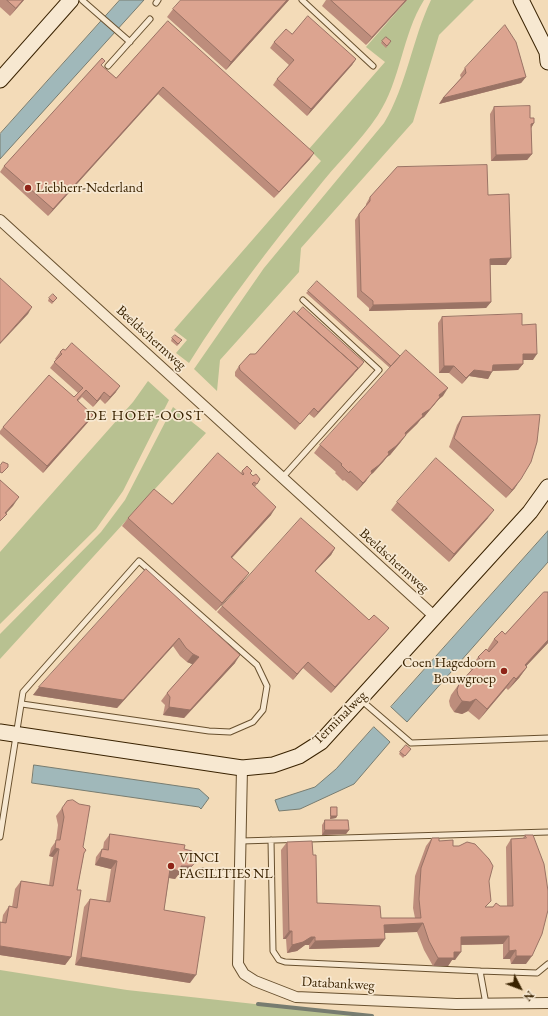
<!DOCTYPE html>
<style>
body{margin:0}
#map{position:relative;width:548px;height:1016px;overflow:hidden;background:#f3dbb8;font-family:"EB Garamond",serif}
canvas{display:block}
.north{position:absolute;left:500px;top:968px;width:40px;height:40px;-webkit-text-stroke:3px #f7e8d1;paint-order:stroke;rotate:132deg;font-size:11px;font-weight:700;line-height:16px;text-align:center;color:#392200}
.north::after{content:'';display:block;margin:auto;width:14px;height:18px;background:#392200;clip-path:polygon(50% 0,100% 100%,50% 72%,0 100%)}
</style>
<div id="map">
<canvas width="548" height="1016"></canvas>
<div class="north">N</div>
</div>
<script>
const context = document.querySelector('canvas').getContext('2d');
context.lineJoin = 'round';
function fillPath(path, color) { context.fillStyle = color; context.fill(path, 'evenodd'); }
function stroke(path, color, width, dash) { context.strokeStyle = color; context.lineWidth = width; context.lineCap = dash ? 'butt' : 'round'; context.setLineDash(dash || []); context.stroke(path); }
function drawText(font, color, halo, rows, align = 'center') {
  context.font = font + ' "EB Garamond",serif'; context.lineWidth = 3.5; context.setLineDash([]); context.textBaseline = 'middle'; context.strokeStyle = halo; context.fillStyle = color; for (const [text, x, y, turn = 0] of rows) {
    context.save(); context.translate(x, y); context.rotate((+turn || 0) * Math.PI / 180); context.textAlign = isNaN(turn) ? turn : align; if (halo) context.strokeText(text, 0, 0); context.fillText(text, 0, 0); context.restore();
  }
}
fillPath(new Path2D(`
 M407,0H424C402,35 401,80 378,115C360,142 336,164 316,190C271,246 227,302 189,363L176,353L187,340L174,330L321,161L309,149L385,62L366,47Z
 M431,0H474L439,35L413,122L301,248L299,272L220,360L217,391L194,369L264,268L384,123C407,84 412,40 431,0Z
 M148,381L169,400L123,491L96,529L0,624V552L133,402Z
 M173,407L206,433L0,659V634L101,532L125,500Z
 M0,970L127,990L364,1016H0Z`), '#b8c191');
const water = new Path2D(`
 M120,0H144L0,159V134Z
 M548,531V562L407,722L391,707Z
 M374,727L390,742L354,784L300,809L279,811L275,800L315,787L336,769Z
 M34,765L199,789L209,798L201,809L199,807L32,783Z`);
fillPath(water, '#a0b8ba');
stroke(water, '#777c70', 1);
stroke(new Path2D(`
 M258,1004L372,1016`), '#777c70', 4);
const lane = new Path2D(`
 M82,0L130,42
 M302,0L373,66
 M156,3L158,0
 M108,66L150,19
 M282,478L379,370L303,300
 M361,700L411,743L548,738
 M0,837L23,692L139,561L257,665L267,686L263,710L253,722L230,732L209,731L22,704
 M271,840L273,951L279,960L285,962L480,971
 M241,841L548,832
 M202,871L240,876
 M486,1004L480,971L537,973L548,964`);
const street = new Path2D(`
 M0,220L434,616
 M242,768L238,964L244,974L255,981L296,997L456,1004L548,1003`);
const secondary = new Path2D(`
 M521,0L547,52L548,62
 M0,80L71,0
 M0,732L242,768L273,765L299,756L321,742L530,512L548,487`);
stroke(lane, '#68502e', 7);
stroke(street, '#68502e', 12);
stroke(secondary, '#392200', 17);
stroke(lane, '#f7e8d1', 5);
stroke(street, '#f7e8d1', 10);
stroke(secondary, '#f7e8d1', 15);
fillPath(new Path2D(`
 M0,0H24L10,16L0,7Z
 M289,0L226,70L167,17L173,9Z
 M326,0H407L366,45L322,6Z
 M168,21L310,159L274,198L158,94L48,216L0,172L4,166L102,66L116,78Z
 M292,34L356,59L352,65L307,116L273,85L277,79L289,65L270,48L274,42Z
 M382,41H391L386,48L381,43Z
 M465,68L526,77L521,83L439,104L443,98L461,78L460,75Z
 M494,107L530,118L534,123L531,128L532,154L527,160L491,161L490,114Z
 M488,195L511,258L506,265H490L491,302L486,308L369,311V308L357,297L355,220L359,214L366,206V204L370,197Z
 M308,291L400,356L390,368L306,293Z
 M49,298H57L52,304L48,301Z
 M297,314L363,364L314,418L309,414L295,430L235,376V372L239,366L255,354Z
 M442,317L522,325L533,360H523V364L518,370L492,371L488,379L469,376L462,384L449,373H439L438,323Z
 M172,338L180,343L177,346L171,341Z
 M60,352L116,392L105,404L100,399L93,407L82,397L78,401L89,421L43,473L0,434V431L3,427L74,397L78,393L50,368L56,360L55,359Z
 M443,396L439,399L424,417L421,419L417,424L406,435L400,443L390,455L387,457L383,462L373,473L370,475L366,481L357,491L344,480L343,481L335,473L336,472L314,453L320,445Z
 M462,417L515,488L506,498L449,447L457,425Z
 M242,471L251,474L253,476L260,479L255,487L271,515L232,558L243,581L216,611L122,526L128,518L172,504L241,473Z
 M397,502L488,518L449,562L391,510Z
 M335,548L331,555L315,571L369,620L389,628L384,634L331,693L303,668L293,680L217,612L222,606Z
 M146,569L235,663L184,718L163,715L165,705L161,701L167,693L193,664L187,662L180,656L173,646L117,708L33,695Z
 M548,592V643L526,666L527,667L519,678L508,690L506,688L479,720L468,711L462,714L454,712L450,706L449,701L451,695L459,684L472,670L470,669L478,657L487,650L494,639L505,634Z
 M409,751L403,758L399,754L400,752Z
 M331,807L337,816L336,818L330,819V810Z
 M62,808L83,847L84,853L77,890L71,957L65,965L0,955V922H2L3,915L9,906L12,907L15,889L21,881L49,885L53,857L49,856L51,848L56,841L58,825L56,816Z
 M325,820L349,830L346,834L322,835V825Z
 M110,834L184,849L187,874L178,875L175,879L169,878L164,910L190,983L75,965L84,907L90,899L106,901L111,869L95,865L96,857L102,849H103L104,842Z
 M525,835L526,964H511L510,959H503V944L461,945L455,960H452L448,966H433L424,950L417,932L385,933L379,947L309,949V945H305L297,951L287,953L286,939H283L281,850L287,842L313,855L317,903L381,918H415L413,908L415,876L426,846L432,838L453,846L489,881L486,907L507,906L506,847L511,839L523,838Z`), '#bd8d7c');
fillPath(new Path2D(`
 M23,0H24L10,16L16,8Z
 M287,0H289L226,70L231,62Z
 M406,0H407L366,45L372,37Z
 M356,59L352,65L307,116L311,109Z
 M526,77L521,83L439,104L443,98Z
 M163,87L158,94L48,216L53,209Z
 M534,123L530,130L531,124Z
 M314,153L310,159L274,198L279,192Z
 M532,154L527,160L491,161L496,155Z
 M511,258L506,265H485L490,259Z
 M491,302L486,308L369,311L373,305Z
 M32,307L28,314L0,344V343Z
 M523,354H537L533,360H518Z
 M523,364L518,370L489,371L493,365Z
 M444,366H454L449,373H439Z
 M358,368L353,375L314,418L318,412Z
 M474,370L492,372L488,379L469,376L462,384L466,378Z
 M120,386L116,392L105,404L110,397Z
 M448,388L443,396L439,399L424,417L421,419L417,424L399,441L405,433L439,395Z
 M104,392L100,399L93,407L97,401Z
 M93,415L89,421L43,473L47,466Z
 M406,435L400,443L390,455L387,457L383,462L373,473L370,475L366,481L357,491L371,471L388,452Z
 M521,479L515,488L506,498L512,490Z
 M19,497L13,506L0,520L5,513Z
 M276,507L271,515L225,565L231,557Z
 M494,510L488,518L449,562L454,554Z
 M335,548L331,555L310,577L315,571Z
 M249,573L243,581L216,611L222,603Z
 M389,628L384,634L331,693L335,687Z
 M179,638L173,646L117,708L33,695L39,687Z
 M548,640V643L517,676L525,665Z
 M193,654L199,657L194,665L187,662Z
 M240,655L235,663L184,718L163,715L169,707Z
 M308,662L293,680L297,674Z
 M527,667L519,678L508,690L516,679Z
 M514,677L506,688L479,720L487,709Z
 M476,699L468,711L462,714L454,712L462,701Z
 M331,816H337L336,818L330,819Z
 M325,830H349L346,834L322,835Z
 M55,848L59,849L53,857L49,856Z
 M100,857L117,861L111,869L95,865Z
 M181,866H192L187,874L178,875L175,879L164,877L170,869Z
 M423,923L417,932L379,933L384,925Z
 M289,931H292L286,939H283Z
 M509,936L503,944L455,945L461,937Z
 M311,937H315L309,945H305L297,951L287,953L292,945Z
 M385,939L379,947L309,949L315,941Z
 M0,946L71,957L65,965L0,955Z
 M516,950L510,959H503L509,951Z
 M454,952H461L455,960H452L448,966H433L438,958Z
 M516,956H532L526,964H511Z
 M81,957L196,975L190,983L75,965Z`), '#9a7365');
const building = new Path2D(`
 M7,0H23L16,8Z
 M181,0H287L231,62L173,9Z
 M331,0H406L372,37Z
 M308,16L356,59L311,109L277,79L294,60L274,42L286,29L292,34Z
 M168,21L314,153L279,192L163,87L53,209L4,166L102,58L105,61L101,65L116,78Z
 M505,25L516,42L526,77L443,98L466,73L465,68Z
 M386,37L391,41L387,46L382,41Z
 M530,106V118H534V123L531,124L532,154L496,155L494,107Z
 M487,165L488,195L509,194L511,258L490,259L491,302L373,305V301L361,291L359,214L370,201V197L397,167Z
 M0,278L32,307L0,343Z
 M317,281L400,356L391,366L308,291Z
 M53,294L57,298L53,302L49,298Z
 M303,307L364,362L355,372L358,368L297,314Z
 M294,311L358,368L318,412L314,408L300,424L240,370L239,366L250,354H255Z
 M522,314V325L536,324L537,354H523V364L493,365L492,372L474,370L466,378L454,366H444L442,317Z
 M175,335L182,340L178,344L172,338Z
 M72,343L120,386L110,397L104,392L97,401L86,390L77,400L93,415L47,466L3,427L49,375L74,397L83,388L54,362L62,354L60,352L63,349L65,350Z
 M406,350L448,388L439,395L440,397L430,409L422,414L423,416L405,433L406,435L396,446L388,452L389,454L379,465L371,471L372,473L363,483L350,471L349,473L341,465L342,464L320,445Z
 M540,415L537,442L531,462L521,479L512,490L454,438L462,417Z
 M218,453L243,475L244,474L242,471L247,466L252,471L250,473L253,476L256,474L260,479L257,484L254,482L252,484L276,507L231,557L249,573L222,603L128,518L154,489L172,504Z
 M436,458L494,510L454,554L397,502Z
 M3,462L8,464V467L2,473L0,472V466Z
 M0,480L19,497L5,513L7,514L0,521Z
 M301,518L335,548L315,571L369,620L374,615L389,628L335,687L308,662L297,674L222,606Z
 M146,569L240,655L190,710L169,707L170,697L167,693L199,657L193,654L186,648L179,638L123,700L39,687Z
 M544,592H548V640L525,665L527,667L516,679L514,677L487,709L476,699L470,702L462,701L458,695L457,690L459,684L481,660L478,657L486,649L489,652L498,642L494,639L502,631L505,634Z
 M406,745L411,749L405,756L400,752Z
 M73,800L79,804L90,806L83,847L86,850L84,853L77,890H81L71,957L0,946V922L6,923L9,906L17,908L21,881L53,886L59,849L55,848L56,840H60L64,817L62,808L67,801Z
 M331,807H337V816H331Z
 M325,820H348L349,830H325Z
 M110,834L185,845L184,849L192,851L196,855L197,860L192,866H181V871L170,869L164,910L205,917L196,975L81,957L90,899L110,902L117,861L100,857L102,849L108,850Z
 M525,835H533L544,864L548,891V910L542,934L532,956H516V950L509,951V936L461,937V952H454V958H438L429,941L423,923L384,925L385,939L315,941V937H311L303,942L292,945V931H289L287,842L312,841L313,855H316L317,903L380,906L381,918H421L419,899L421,868L432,838H439V841L453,840V846H459L467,842L475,844L489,859L493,866L489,881L491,901L485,907H493L496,903L500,906H513L511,839L526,838Z`);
fillPath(building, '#dca490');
stroke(building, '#9a7365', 1);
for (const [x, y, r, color] of [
 [28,188,4,"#8f2418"],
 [504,671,4,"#8f2418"],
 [171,866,4,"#8f2418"]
]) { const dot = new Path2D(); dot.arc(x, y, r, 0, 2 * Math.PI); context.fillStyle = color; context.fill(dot); stroke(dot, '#f7e8d1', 1.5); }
drawText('14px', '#392200', '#f7e8d1', [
 ["Liebherr-Nederland",36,188],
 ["Coen Hagedoorn",496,663,"right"],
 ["Bouwgroep",496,679,"right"],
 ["VINCI",179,858],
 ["FACILITIES NL",179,874]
], 'left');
drawText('14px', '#392200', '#f7e8d1', [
 ["Beeldschermweg",151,338,42],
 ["Beeldschermweg",394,561,42],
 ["Terminalweg",340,718,-45],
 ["Databankweg",338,984,3]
]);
context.letterSpacing = '1px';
drawText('15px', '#392200', '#f7e8d1', [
 ["DE HOEF-OOST",145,416]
]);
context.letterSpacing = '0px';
</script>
